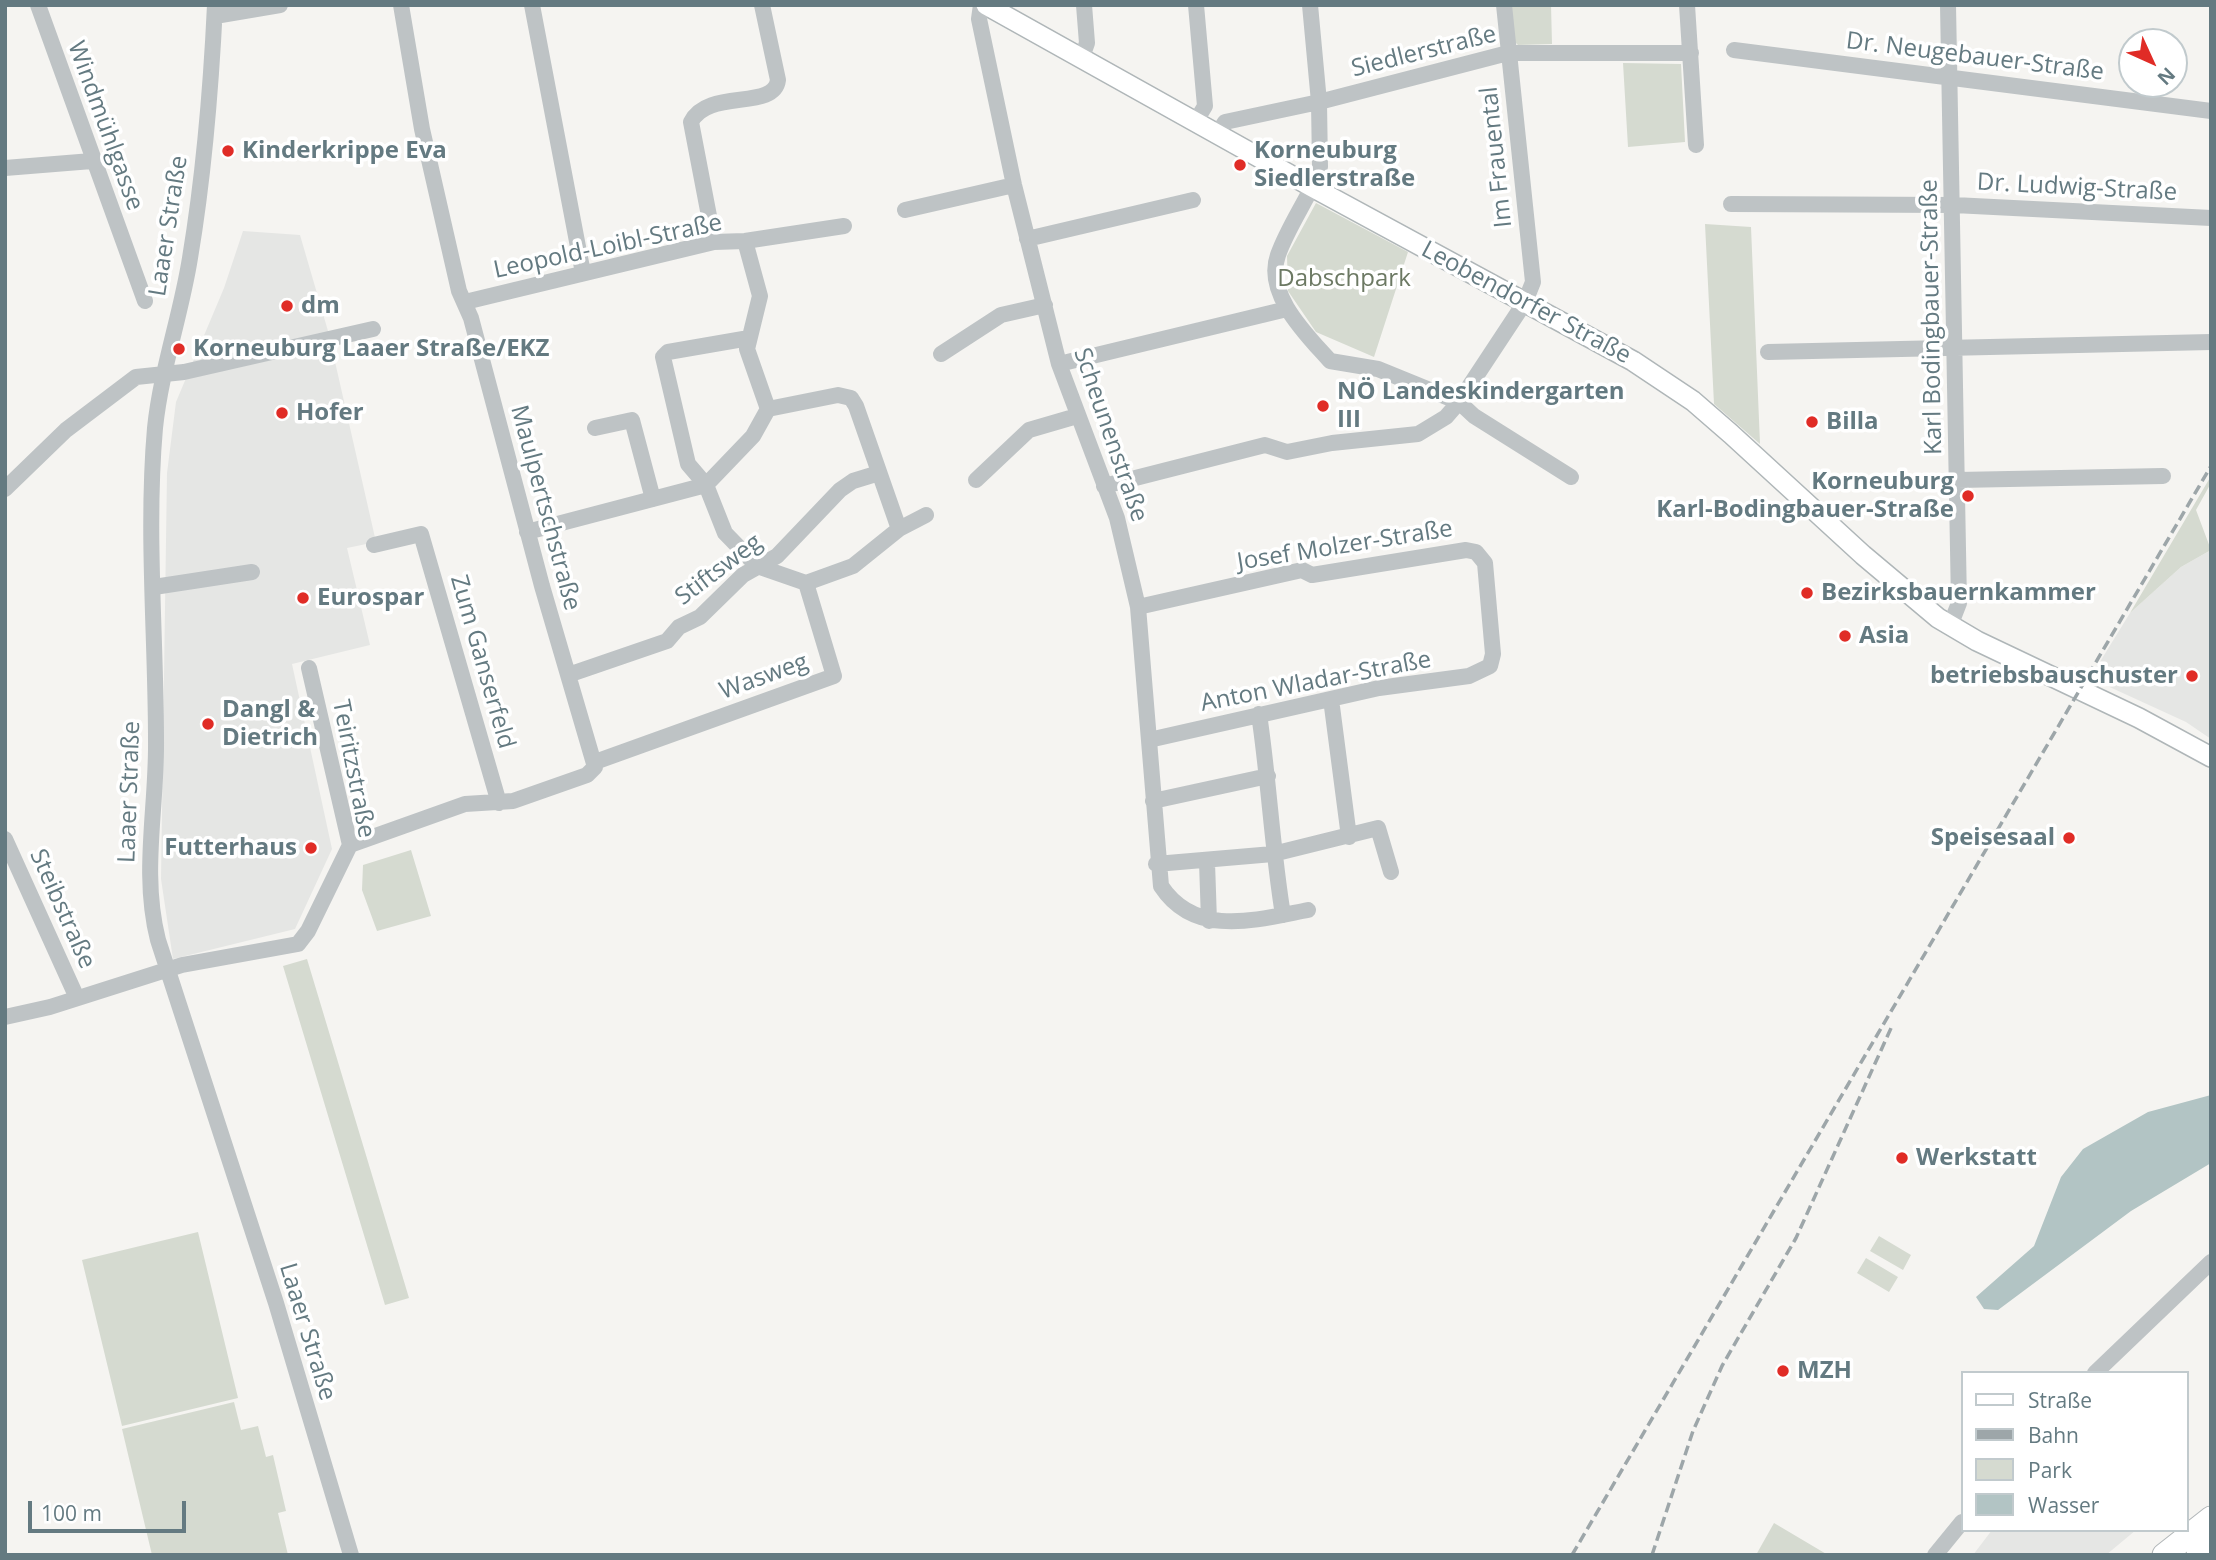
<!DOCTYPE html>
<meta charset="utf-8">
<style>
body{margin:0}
#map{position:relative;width:2216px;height:1560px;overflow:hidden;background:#f5f4f1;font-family:"Open Sans",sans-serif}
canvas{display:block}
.frame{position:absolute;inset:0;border:7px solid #647a81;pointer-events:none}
.legend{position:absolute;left:1961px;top:1371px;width:228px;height:161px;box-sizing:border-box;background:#fff;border:2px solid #c1cacd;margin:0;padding:9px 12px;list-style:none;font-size:21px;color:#647a81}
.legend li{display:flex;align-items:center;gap:14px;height:35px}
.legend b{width:35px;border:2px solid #c1cacd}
.north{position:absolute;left:2118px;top:28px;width:70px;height:70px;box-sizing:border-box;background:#fff;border:2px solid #c1cacd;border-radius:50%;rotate:135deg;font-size:19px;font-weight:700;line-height:28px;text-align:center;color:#647a81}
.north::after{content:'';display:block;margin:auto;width:24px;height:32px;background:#e02c26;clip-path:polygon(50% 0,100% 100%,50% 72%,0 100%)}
.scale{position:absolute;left:28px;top:1501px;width:158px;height:32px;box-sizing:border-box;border:4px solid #647a81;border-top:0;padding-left:9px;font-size:21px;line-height:24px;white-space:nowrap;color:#647a81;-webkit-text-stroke:5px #fff;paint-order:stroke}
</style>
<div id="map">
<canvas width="2216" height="1560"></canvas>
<div class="frame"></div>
<ul class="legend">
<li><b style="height:9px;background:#fff"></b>Straße</li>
<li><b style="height:9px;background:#9da6a9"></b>Bahn</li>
<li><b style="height:19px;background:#d5dad0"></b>Park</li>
<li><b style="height:19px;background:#b2c4c4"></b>Wasser</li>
</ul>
<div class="north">N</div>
<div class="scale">100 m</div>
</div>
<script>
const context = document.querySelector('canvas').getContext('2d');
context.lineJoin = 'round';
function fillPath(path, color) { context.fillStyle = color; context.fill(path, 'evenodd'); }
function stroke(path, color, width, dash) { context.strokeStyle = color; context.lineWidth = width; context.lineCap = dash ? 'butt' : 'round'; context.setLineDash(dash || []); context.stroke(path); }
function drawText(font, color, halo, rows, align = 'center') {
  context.font = font + ' "Open Sans",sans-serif'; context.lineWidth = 7; context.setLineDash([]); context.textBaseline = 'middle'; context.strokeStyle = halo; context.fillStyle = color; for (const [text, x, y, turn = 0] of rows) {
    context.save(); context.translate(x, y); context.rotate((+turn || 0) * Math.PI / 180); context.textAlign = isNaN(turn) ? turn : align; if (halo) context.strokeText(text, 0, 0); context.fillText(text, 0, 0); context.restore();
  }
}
fillPath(new Path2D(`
 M243,231L300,235L328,331L376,542L347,548L370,645L292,664L332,849L295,929L173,959L161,879L167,473L176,402L224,288Z
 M2211,550V739L2186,722L2090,678L2130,613L2181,567Z
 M1992,1530H2136L2106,1555H1973Z`), '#e5e6e4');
fillPath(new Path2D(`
 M1510,5H1551L1552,44L1518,45L1513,40Z
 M1623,63L1681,64L1685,142L1628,147Z
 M1316,203L1408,252L1374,357L1316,332L1288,291L1287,256Z
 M1705,224L1751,227L1760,444L1714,404Z
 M2211,476V483L2196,510L2211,550L2181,567L2130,613Z
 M411,850L431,916L377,931L362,890L363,865Z
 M307,959L409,1298L385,1305L283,966Z
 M198,1232L238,1398L122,1426L82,1260Z
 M1879,1236L1911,1255L1903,1270L1870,1251Z
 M1866,1258L1898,1277L1889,1292L1857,1273Z
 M234,1402L241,1430L258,1426L266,1457L273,1455L286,1511L278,1513L288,1555H152L122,1429Z
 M1774,1523L1828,1555H1756Z`), '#d5dad0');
fillPath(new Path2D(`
 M2211,1095V1163L2131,1211L1998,1310L1984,1309L1976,1297L2034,1246L2061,1177L2083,1149L2148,1112Z`), '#b2c4c4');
const major = new Path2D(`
 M986,5L1312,187L1633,361L1693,401L1731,434L1863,555L1938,618L1977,641L2139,718L2211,757`);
const highway = new Path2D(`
 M2164,1555L2211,1518
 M2198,1555L2211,1545`);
stroke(major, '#afb6b8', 22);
stroke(highway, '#b1b6b8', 25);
stroke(new Path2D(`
 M38,5L145,301
 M215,5C211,89 204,174 190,258C181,315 161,370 155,428C146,531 156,637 156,740C157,807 141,874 158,940L276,1303L351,1555
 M532,5L583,273
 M981,5L979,19L1014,185L1059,364L1117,518L1138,607L1161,886C1195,938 1256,920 1308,910
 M1196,5L1205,106L1196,121
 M1310,5L1319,102L1320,167
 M1687,5L1696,145
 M1948,5L1959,603L1950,626
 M215,16L280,5
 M1734,50L2211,111
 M1082,57L1087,43L1084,5
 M1218,133L1225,122L1319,102L1508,53H1691
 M5,168L92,161
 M1312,187C1301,209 1286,232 1278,255C1264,294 1307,335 1330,361L1378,369L1459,402L1474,416L1571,477
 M1731,204L1954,205L2211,218
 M905,210L1014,185
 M1027,239L1193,200
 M745,241L760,296L747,349L768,409
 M714,242L691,122C708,88 774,111 778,80L762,5
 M465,302L714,242L745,241L844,226
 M1768,352L2211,342
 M941,354L1001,315L1045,305
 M1059,364L1287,309
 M768,409L838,395L851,398L856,406L899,529
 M595,428L632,420L653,499
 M976,480L1029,430L1077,416
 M1958,480L2163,476
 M1104,486L1265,445L1287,452L1332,443L1418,434L1446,417L1459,402L1525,302L1533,282L1504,5
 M5,489L66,430L136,377L184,372L373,329
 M527,532L706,485L753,436L768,409
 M374,545L421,534L499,803
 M806,583L853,566L899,529L926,515
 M154,587L252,572
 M1138,607L1302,570L1312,575L1466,550L1476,552L1485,563L1493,654L1490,666L1469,676L1379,688L1149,740
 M568,675L667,641L679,627L700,617L743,575L777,556L840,490L853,481L879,473
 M1331,699L1349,837
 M1259,714C1269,781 1272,848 1283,915
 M595,762L834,676L806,583L757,566L725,533L706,485L688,464L663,357L668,352L749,338
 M1153,801L1268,776
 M5,839L77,998
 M350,845L465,804L513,801L587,775L595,767L542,586L471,318L459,291L422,129L401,5
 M1207,862L1209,921
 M1156,864L1273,854L1378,828L1391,872
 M5,1017L50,1007L182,965L298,944L308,931L350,845L309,668
 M2095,1373L2211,1262
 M1935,1555L1962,1522`), '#bec3c5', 16);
stroke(major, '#fff', 19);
stroke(highway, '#fff', 23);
stroke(new Path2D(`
 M1572,1555L2211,466
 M1652,1555L1693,1431L1722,1366L1796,1238L1892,1026`), '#9da6a9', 3.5, [10, 5]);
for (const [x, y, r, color] of [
 [228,151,7,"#e02c26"],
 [1240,165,7,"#e02c26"],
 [287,306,7,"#e02c26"],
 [179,349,7,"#e02c26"],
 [1323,406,7,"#e02c26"],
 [282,413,7,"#e02c26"],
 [1812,422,7,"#e02c26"],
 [1968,496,7,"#e02c26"],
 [1807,593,7,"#e02c26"],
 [303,598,7,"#e02c26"],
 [1845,636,7,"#e02c26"],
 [2192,676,7,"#e02c26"],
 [208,724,7,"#e02c26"],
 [2069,838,7,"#e02c26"],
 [311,848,7,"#e02c26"],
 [1902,1158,7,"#e02c26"],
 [1783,1371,7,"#e02c26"]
]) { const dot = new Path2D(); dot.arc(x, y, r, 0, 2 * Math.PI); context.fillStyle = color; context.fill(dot); stroke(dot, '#fff', 2.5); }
drawText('24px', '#647a81', '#fff', [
 ["Siedlerstraße",1424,52,-14],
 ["Dr. Neugebauer-Straße",1975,57,7],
 ["Windmühlgasse",105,126,70],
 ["Im Frauental",1497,157,-96],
 ["Dr. Ludwig-Straße",2077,188,3],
 ["Laaer Straße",169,226,-81],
 ["Leopold-Loibl-Straße",608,247,-12],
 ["Leobendorfer Straße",1526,303,28],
 ["Karl Bodingbauer-Straße",1932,317,-91],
 ["Scheunenstraße",1110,435,71],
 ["Maulpertschstraße",545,508,75],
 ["Josef Molzer-Straße",1345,546,-9],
 ["Stiftsweg",719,570,-37],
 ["Zum Ganserfeld",482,662,74],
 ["Wasweg",764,677,-20],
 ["Anton Wladar-Straße",1316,682,-11],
 ["Teiritzstraße",353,769,79],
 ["Laaer Straße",130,792,-88],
 ["Steibstraße",62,909,66],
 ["Laaer Straße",307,1332,73]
]);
drawText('bold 24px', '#647a81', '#fff', [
 ["Kinderkrippe Eva",242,151],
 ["Korneuburg",1254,151],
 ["Siedlerstraße",1254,179],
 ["dm",301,306],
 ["Korneuburg Laaer Straße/EKZ",193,349],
 ["NÖ Landeskindergarten",1337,392],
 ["III",1337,420],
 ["Hofer",296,413],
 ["Billa",1826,422],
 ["Korneuburg",1954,482,"right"],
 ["Karl-Bodingbauer-Straße",1954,510,"right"],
 ["Bezirksbauernkammer",1821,593],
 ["Eurospar",317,598],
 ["Asia",1859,636],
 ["betriebsbauschuster",2178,676,"right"],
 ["Dangl &",222,710],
 ["Dietrich",222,738],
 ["Speisesaal",2055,838,"right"],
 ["Futterhaus",297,848,"right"],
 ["Werkstatt",1916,1158],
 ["MZH",1797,1371]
], 'left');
drawText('24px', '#6c7963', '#fff', [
 ["Dabschpark",1344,279]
]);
</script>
